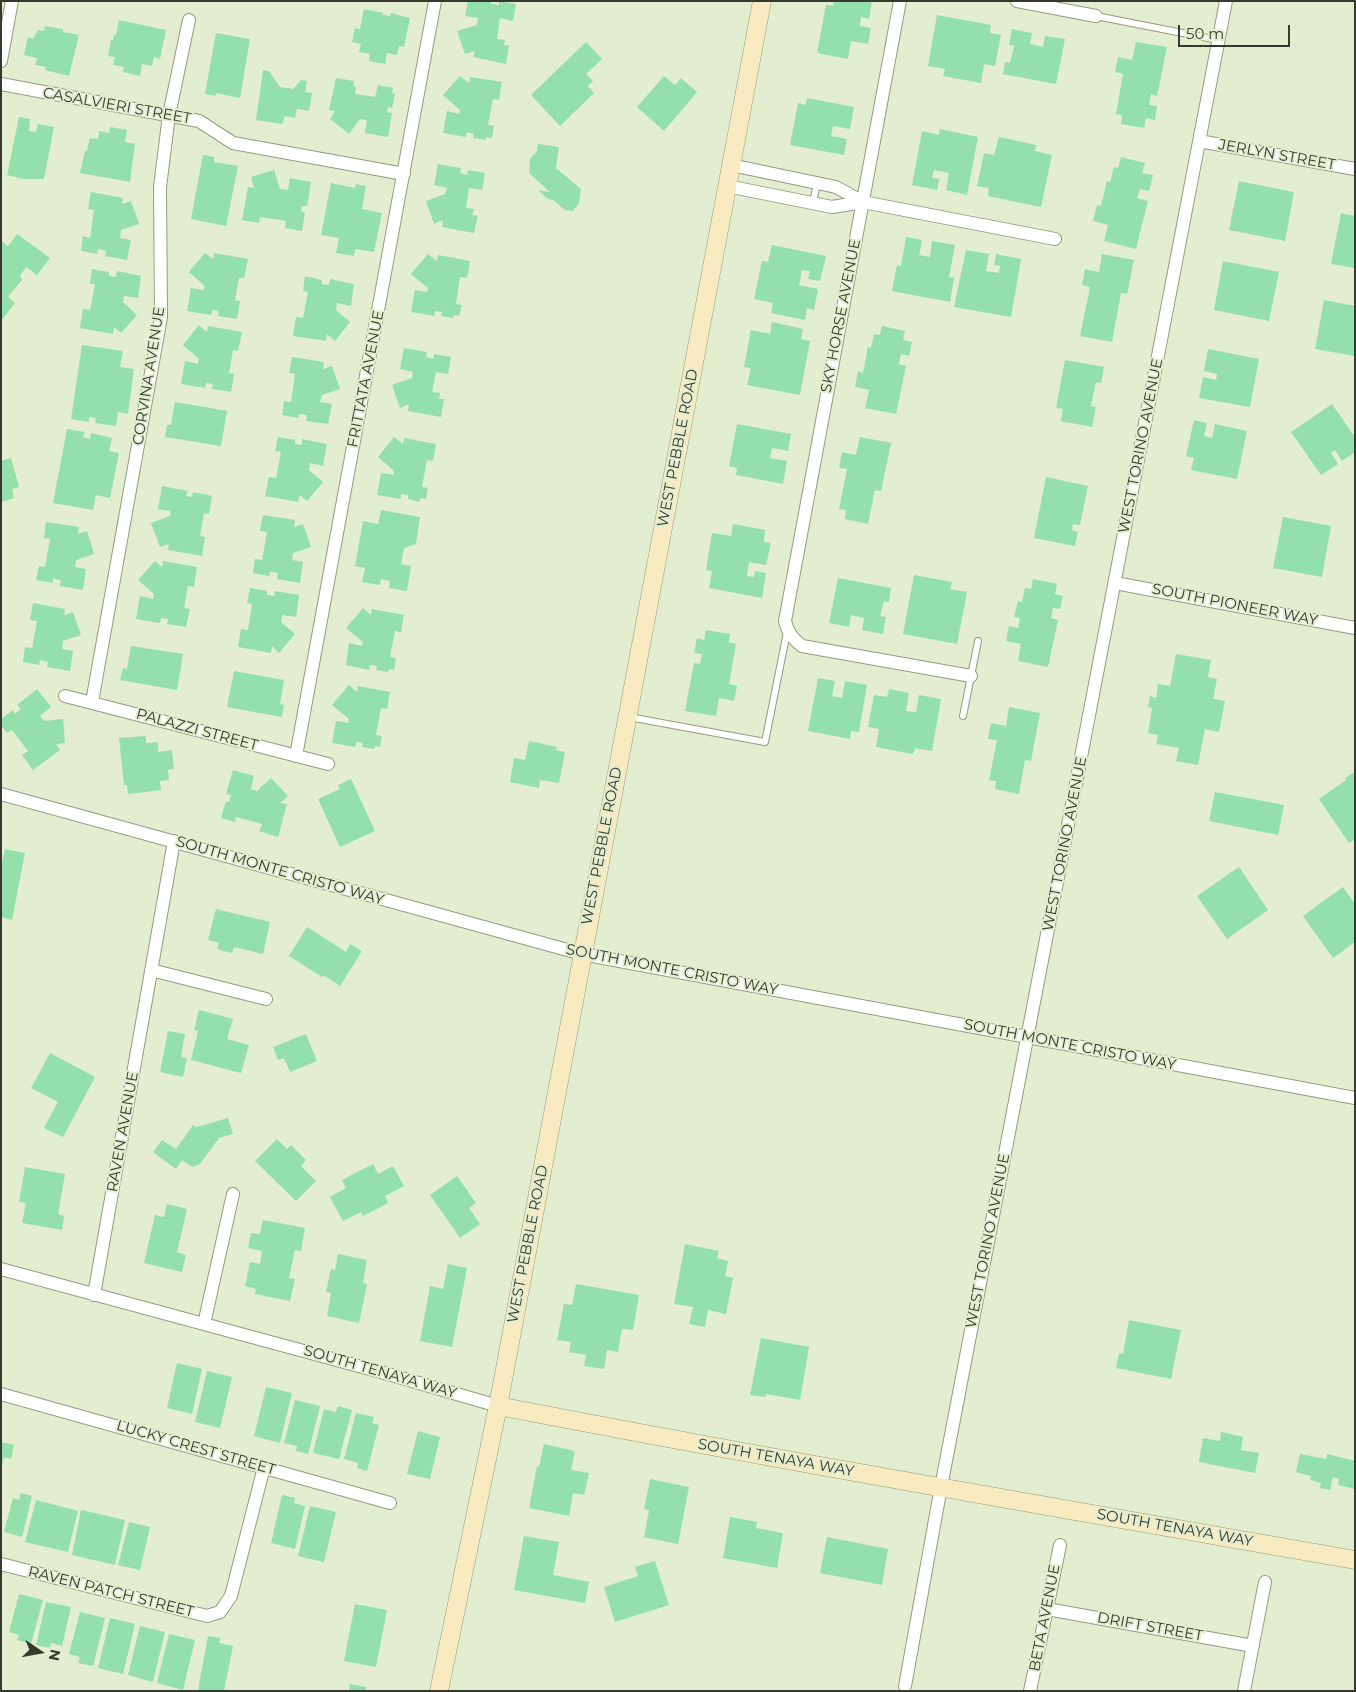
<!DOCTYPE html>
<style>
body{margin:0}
#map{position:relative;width:1356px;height:1692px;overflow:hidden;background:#e3edcf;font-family:Montserrat,sans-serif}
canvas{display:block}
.frame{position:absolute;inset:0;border:2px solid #363a2e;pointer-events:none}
.north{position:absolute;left:15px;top:1627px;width:50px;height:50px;-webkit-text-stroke:4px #e3edcf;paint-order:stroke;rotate:102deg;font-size:14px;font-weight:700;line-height:20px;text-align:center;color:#363a2e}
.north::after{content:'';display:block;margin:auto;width:18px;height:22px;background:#363a2e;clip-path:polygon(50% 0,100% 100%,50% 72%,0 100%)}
.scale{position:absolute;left:1178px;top:25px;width:112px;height:22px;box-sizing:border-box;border:2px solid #363a2e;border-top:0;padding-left:6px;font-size:15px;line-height:18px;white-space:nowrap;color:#363a2e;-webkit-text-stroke:4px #e3edcf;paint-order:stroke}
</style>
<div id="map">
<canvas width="1356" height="1692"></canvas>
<div class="frame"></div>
<div class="north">N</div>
<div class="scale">50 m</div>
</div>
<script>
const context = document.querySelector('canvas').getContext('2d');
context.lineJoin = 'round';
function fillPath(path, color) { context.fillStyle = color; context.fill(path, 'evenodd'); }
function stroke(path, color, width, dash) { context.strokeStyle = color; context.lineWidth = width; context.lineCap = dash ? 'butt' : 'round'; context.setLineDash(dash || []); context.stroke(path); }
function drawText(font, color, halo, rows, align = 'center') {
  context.font = font + ' Montserrat,sans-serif'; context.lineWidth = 4; context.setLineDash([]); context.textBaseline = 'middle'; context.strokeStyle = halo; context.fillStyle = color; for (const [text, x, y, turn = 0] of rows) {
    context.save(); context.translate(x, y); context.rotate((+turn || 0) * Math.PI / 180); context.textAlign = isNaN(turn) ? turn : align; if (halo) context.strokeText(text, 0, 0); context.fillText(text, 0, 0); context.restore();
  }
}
fillPath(new Path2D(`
 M468,1H491V4L499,5V1L516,4L513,21L500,18L497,39L505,40L504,45L509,46L506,64L473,57L475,51L465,54L457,31L477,25L478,18L465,16Z
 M834,1H872L869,19L861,17L860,26L871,28L868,44L851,41L848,59L817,53L826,5L833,6Z
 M364,9L383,13L382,15L390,16L391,13L410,18L404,47L399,46L397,55L387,53L385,64L369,61L370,54L359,52L361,44L352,42L355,28L360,29Z
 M937,15L991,25L990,33L1001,35L995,66L984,64L981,83L943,76L945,69L928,66Z
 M119,20L166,30L160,59L154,57L152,66L142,64L140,76L123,72L124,67L113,65L115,57L108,56L111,40H113L114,35H116Z
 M45,26L63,29V32L79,35L69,76L45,70L46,67L35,65L37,58L24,55L28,37L33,39L38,30L44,31Z
 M1012,29L1032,33L1030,44L1043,47L1045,36L1065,39L1056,84L1003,74L1005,62L1010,63L1014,46L1009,45Z
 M216,33L250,39L240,98L216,93V96L205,94Z
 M586,42L602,59L586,74L593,81L588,86L594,93L560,126L531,95Z
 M1136,42L1167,47L1157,96L1151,94L1149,105L1157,106L1155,120L1146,118L1144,128L1121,124L1122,115L1116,114L1123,74L1115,72L1118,57L1132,60Z
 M263,70L269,71L280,87L293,89L301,80L307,81L305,92L312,93L309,111L297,109L295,118L285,116L282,124L256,120Z
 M460,76L469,83L470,77L502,82L499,100L493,99L488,125L494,126L492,138L486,137V140L473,138L474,134L467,132L466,137L443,133L447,111L459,114L460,110L443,95Z
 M664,76L675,85L681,78L697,92L664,131L637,107Z
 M336,78L354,81L353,86L356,87L355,94L375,97L378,85L393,88L392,93L395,94L392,108L388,107L387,112L392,113L388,137L365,133L367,120L360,119L349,134L330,119L335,111L329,110Z
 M807,98L854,107L850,129L833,126L831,136L847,139L844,155L790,145L798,103L806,105Z
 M19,117L30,119L29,131L36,132L38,124L54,127L44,179H23L7,175Z
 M110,127L127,130L125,142L135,144L130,182L80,173L85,151H87L90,138L98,139L99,131L109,133Z
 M940,129L978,137L967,195L946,190L949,173L934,170L932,178L939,179L937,190L912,185L922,131L939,135Z
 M999,137L1036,145L1035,151L1052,155L1041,207L988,196L989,188L977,186L984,153L994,155Z
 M538,144L559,147L556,168L581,189L579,203L573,211L565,210L553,200L548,199L538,190L550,192L529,173L530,159L537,151Z
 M203,155L214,157V162L238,166L226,226L191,219Z
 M1121,157L1145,163L1142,173L1153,175L1149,191L1140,189L1137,198L1148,201L1136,249L1104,241L1108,225L1093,221L1097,205L1101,206L1107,181L1110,182L1114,167L1118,168Z
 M438,164L461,168L460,173L467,175L468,170L485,173L482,190L469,188L466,208L474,209L472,215L478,216L474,233L442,227L443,220L434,224L426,201L445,194L447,188L434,185Z
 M274,170L280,189L288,190L290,178L311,182L307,206H302L301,212H305L302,231L285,228L286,221L260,217L259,223L242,220L248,187L254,188L251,177Z
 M1239,181L1294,192L1285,241L1229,230Z
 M331,183L355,188L356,184L366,186L362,209L382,213L374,252L355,249L354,256L336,253L339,238L321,235Z
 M91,192L123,198L122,204L131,201L139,224L121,230L120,238L131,240L127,260L105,256L106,251L98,249L97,254L81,251L83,236L90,238L94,210L88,209Z
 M1341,213L1355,216V268L1331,264Z
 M17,234L50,258L37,275L26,267L20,276L22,280L8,297L15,303L1,321V241L8,246Z
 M906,237L922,240L919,255L930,257L932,241L955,245L949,277L954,278L950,302L892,291L897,265L901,266Z
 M772,245L826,256L820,281L808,279L810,271L802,270L799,285L818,289L814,310L807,308L805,320L771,313L773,303L754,299L762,261L768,262Z
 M966,250L989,254L986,271L999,273L1000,266L994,265L996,254L1021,259L1011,317L954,307Z
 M205,253L213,259L214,253L248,259L244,278H239L235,300L240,301L237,319L218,316L219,311L212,310L211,315L187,311L191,288L204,290L205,286L189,272Z
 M428,254L437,261L438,255L470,261L467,278L460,277L456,304L462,305L459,316L454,315L453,318L441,316L442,312L435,311L434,316L411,312L415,290L427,292L428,288L411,274Z
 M1102,254L1134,260L1127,294L1121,293L1112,342L1080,336L1090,287L1082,285L1085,269L1099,272Z
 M1223,261L1279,272L1269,321L1214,310Z
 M92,269L109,272V276L116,277L117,271L141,276L138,298L124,296L123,302L137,315L121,333L114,327L113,334L80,328L83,309L90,310L95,284H90Z
 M305,276L322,280V284L329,285L330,279L354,284L351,306L337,303L336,310L350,322L335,341L327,334L326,341L293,336L296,317L303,318L308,292L303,291Z
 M1324,300L1355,306V356L1315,349Z
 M772,322L803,329L801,339L810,341L800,395L747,385L751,368L744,367L751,330L770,334Z
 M199,325L207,332L208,326L242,332L238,351L233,350L229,373L234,374L231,392L212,389L213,384L206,383L205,388L181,384L185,361L198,364L199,359L183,345Z
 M882,326L905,331L903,340L912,342L909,356L901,354L899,364L906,366L896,414L865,408L869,390L855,387L858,371L863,373L868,347L871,348L874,334L880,335Z
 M82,345L123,351L120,367L134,369L128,414L118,412L116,426L95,423L96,418L89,417V422L71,419Z
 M404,348L427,352L426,357L434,359V354L451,357L448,374L436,372L432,392L440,393L439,399H444L441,417L408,411L409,404L400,408L392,385L412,378L413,372L400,369Z
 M1208,349L1259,359L1250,407L1199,398L1203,377L1216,380L1217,374L1204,371Z
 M292,357L324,362L323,369L332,366L340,389L322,395L320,402L332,404L328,424L306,421L307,415L299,414L298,418L282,415L284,401L291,402L295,374L289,373Z
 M1065,360L1104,367L1101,383L1096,382L1091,406L1096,407L1092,427L1061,421L1063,409L1056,408Z
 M175,402L227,411L221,446L165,437L167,425H171Z
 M1332,404L1355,437V452L1342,461L1335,450L1331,453L1338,464L1321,475L1291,432Z
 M1194,420L1207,423L1204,436L1212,438L1215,424L1247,431L1237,479L1191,470L1194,458L1186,456Z
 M737,424L791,434L788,451L772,448L770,458L787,461L783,484L736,475L737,468L729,466Z
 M67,429L85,432L83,437L90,439L91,433L112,438L109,451L119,453L110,498L96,495L93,510L53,503Z
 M278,437L295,440V444L302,445V439L327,444L323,466L310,463L309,470L323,482L307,501L300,495L298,502L265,496L269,477L276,478L281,452L275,451Z
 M394,437L403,444L404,438L436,444L433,461L427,460L422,487L428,488L426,499L420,498V502L408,499V495L401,494V499L377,495L381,473L394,475V471L378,457Z
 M860,437L891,443L881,491L875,490L868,524L845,519L846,510L839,509L847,469L839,468L842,452L856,455Z
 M11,458L19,487L12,489L14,498L1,502V461Z
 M1046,477L1088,486L1080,525L1073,524L1072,530L1078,532L1075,546L1034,538Z
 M162,486L187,491L186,496L192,497L193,492L212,496L209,514L204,513L200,536L205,537L202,556L168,550L169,544L160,547L151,523L170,516L171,511L158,509Z
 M381,510L420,517L416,544L404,548L401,564L411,566L407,591L389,588L390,581L381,579L380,585L362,582L365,568L355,566L363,521L378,524Z
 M263,515L295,520L294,527L303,524L311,547L293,553L292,560L303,562L300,583L277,579L278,573L270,572L269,576L253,573L255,559L262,560L267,532L260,531Z
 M1283,517L1331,526L1322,577L1273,568Z
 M46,522L79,527L78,534L87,531L94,554L76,560L75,567L86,569L83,590L60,586L61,580L53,579V583L36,580L39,566L45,567L50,539L44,538Z
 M733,524L765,530L764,542L771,543L766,565L749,562L747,576L754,577L755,571L766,573L762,598L709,588L712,571L706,570L712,533L731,536Z
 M155,561L162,567L163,561L197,567L194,587L188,586L184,608L190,609L186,627L167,624L168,619L161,618L160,623L136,619L140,596L153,599L154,594L138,580Z
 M914,575L952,582L950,589L967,592L957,644L903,634Z
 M838,578L891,588L889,602L884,601L880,616L886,617L883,634L862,630L864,618L851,615L849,627L829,623Z
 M1033,579L1057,584L1055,594L1063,596L1060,609L1053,608L1051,618L1058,620L1048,667L1018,661L1021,644L1006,641L1009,626L1018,628L1020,618L1014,617L1018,601L1022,602L1025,588L1031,589Z
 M250,588L267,591V595L274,596L275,591L299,595L296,617L282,615L281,622L295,634L279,653L272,646L271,653L238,647L241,629L248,630L252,604L247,603Z
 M33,603L65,609L64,615L73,612L81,635L63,641L62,649L73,651L70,671L47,667L48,662L40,660L39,665L23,662L25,647L32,648L37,621L30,620Z
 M363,608L371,615L372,609L404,615L401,632L395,631L390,657L396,658L394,670L389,669L388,672L376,670L377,666L370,665L369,670L346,665L349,643L362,646L363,642L346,628Z
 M706,630L730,634L729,642L736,644L729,684L737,686L734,701L719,698L716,716L685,711L694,663L700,664L702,654L694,653L697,638L704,640Z
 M131,646L183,654L177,690L120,680L123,668L127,669Z
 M1176,654L1211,660L1208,677L1217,679L1213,699L1225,701L1219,732L1205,729L1198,765L1176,761L1179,748L1156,744L1158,735L1148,733L1152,708L1148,707L1150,696L1156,698L1158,684L1170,686Z
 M234,671L284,680L280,704L284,705L282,717L227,707Z
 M818,678L835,681L832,696L842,698L845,681L867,685L859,732L851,731L850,739L808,731Z
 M349,685L357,692L358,686L390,692L387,709L381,708L376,735L382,736L380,747L375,746L374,749L362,747L363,743L356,742L355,747L332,743L336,721L348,723L349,719L332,705Z
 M37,689L51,707L40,716L44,721L63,719L65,743L56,744L60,750L33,770L22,755L28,751L12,730L7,733L1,725V719L13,710L15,714L21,709L17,705Z
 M889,689L909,693L906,711L916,712L919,695L941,699L932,751L915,748L913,754L876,747L879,729L868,727L874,695L887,697Z
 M1009,707L1040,713L1031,761L1025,760L1019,794L995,789L996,781L989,780L997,740L988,739L991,723L1006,726Z
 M146,736V743L158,742V752L172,750L174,769L168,770L169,780L160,781L161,790L128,794L127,785H124L119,738Z
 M529,741L557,747L556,750L565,752L559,783L540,780L539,788L510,782L514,758L525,760Z
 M233,770L254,776L251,789L257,791L271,778L288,796L280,803L287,804L278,837L259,831L262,824L236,817L235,822L221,818L226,801L229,802L231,795L226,794Z
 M1355,772V839L1349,843L1319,799L1346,780L1345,778Z
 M351,779L375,831L340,847L318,799L340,789L338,785Z
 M1215,792L1284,805L1278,835L1209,821Z
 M5,849L25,853L12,920L1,917V867Z
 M1239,867L1268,910L1227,939L1197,896Z
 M1343,887L1355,904V942L1333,958L1303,916Z
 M216,909L270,922L263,954L234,947L232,953L217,949L219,943L208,940Z
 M307,927L346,952L350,944L362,951L340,986L323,975L322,977L289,956Z
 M199,1010L233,1019L227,1039L249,1045L241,1073L191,1060L198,1031L194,1030Z
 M168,1031L185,1034L181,1057L187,1058L183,1077L160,1072Z
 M306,1034L317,1061L290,1072L284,1058L278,1060L273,1047Z
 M50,1053L95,1077L63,1137L44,1128L58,1102L31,1088Z
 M228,1118L233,1134L219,1138L200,1164L192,1167L182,1160L176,1169L153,1152L162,1140L176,1149L193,1125L197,1127Z
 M277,1139L287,1149L291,1145L306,1160L301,1166L316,1181L296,1201L255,1161Z
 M373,1164L378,1174L393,1166L404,1186L385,1196L388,1203L363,1216L361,1212L343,1221L330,1197L346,1188L342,1180Z
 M25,1167L65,1174L58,1214L64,1216L62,1230L22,1223L26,1203L19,1202Z
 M457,1176L476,1203L469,1208L480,1224L460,1238L430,1195Z
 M167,1204L187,1209L177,1252L186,1255L182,1272L144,1263L155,1215L164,1217Z
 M263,1220L305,1228L301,1251L295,1250L289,1278L295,1279L290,1301L255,1294L256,1289L245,1286L250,1262L260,1264L262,1251L248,1248L251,1233L260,1234Z
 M685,1244L719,1251L717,1258L728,1261L725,1276L733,1278L726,1314L708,1310L705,1327L689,1324L693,1307L674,1304Z
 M338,1254L367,1260L363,1283L367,1284L359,1323L327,1316L331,1293L326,1292L331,1269L335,1270Z
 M448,1264L467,1268L452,1347L420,1341L430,1286L443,1289Z
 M576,1284L639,1295L633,1330L622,1329L618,1352L607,1350L604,1369L584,1366L586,1355L569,1352L571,1342L557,1340L564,1304L572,1305Z
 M1129,1320L1181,1330L1171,1379L1116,1368L1119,1353L1123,1354Z
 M761,1338L809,1347L800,1400L766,1394V1397L750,1395Z
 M177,1363L202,1369L192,1414L167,1408Z
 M207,1371L232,1377L220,1428L195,1422Z
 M266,1387L292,1393L280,1443L254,1436Z
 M295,1400L320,1406L308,1454L296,1451L297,1446L284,1443Z
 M338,1406L352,1410L339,1459L313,1453L324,1409L336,1412Z
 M356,1413L374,1417L372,1423L379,1425L367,1471L357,1468L358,1463L344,1459Z
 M418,1431L440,1437L430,1479L407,1474Z
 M1221,1432L1243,1437L1241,1450L1259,1453L1255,1473L1199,1462L1203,1438L1220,1441Z
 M1,1442L14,1445L11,1459L4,1457L2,1466Z
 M544,1444L575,1451L571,1470L589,1473L584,1495L573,1493L569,1516L529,1508L537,1466L539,1467Z
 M1300,1454L1326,1459L1327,1454L1355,1461V1489L1338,1485L1339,1479L1333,1477L1330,1490L1320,1488L1321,1483L1310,1480L1311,1476L1296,1472Z
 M650,1479L689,1487L678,1544L644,1537L649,1510L644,1509Z
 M21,1493L32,1496L22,1537L4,1532L13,1498L19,1500Z
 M282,1495L295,1498L294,1503L305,1506L295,1549L271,1543Z
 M36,1500L78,1511L68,1552L25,1542Z
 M310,1506L336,1512L324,1562L298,1556Z
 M81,1510L125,1520L115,1565L72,1555Z
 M730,1517L757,1522L756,1528L783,1533L777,1568L723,1558Z
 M129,1522L150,1527L140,1570L118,1565Z
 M524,1536L559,1542L553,1575L589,1582L585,1603L514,1590Z
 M827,1537L888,1549L882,1585L820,1573Z
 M655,1561L669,1605L615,1622L604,1587L638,1576L635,1567Z
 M19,1594L43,1600L31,1644L17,1640L19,1635L9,1632Z
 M46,1602L71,1607L62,1646L51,1643L50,1648L36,1645Z
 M355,1604L387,1610L376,1667L344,1661Z
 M80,1612L105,1618L93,1666L78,1663L80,1657L69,1654Z
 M110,1618L135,1624L123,1674L98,1668Z
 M140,1626L165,1632L153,1682L128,1675Z
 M169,1634L195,1640L183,1690L157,1683Z
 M208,1636L220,1638L219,1643L233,1646L224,1691L198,1690Z
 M350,1684L366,1687V1691H349Z`), '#93e0ac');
const lane = new Path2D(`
 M1096,16L1218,40
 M813,203L817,183
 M963,716L978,641
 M629,717L765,742L787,632`);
const street = new Path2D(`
 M900,1L785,621C788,633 792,638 802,646L971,676
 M1017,1L1096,16
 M1,61L12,1
 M1,84L199,121L233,143L404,174
 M1199,141L1355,169
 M731,165L836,187L863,202L1055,239
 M727,186L832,207L863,202
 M1115,583L1355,628
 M65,696L328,764
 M92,702L161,317L160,187L169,115L189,20
 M296,756L435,1
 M1,794L582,954L1355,1098
 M151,970L266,999
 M1,1269L381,1372L498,1406
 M94,1295L174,841
 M204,1324L233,1194
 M1,1394L390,1503
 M1,1564L207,1616L220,1612L231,1596L264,1467
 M1047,1609L1253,1646
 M905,1686L941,1487L1226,1
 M1030,1691L1060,1545
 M1244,1691L1265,1582`);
const secondary = new Path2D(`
 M498,1406C783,1461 1069,1510 1355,1560
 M439,1691L498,1406L762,1`);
stroke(lane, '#939c80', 8);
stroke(street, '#939c80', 14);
stroke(secondary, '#939c80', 19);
stroke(lane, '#fff', 6);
stroke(street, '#fff', 12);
stroke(secondary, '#f8eac1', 18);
drawText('15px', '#363a2e', '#e3edcf', [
 ["CASALVIERI STREET",117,106,10],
 ["JERLYN STREET",1277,155,10],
 ["SKY HORSE AVENUE",841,316,-79],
 ["CORVINA AVENUE",149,376,-81],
 ["FRITTATA AVENUE",366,379,-79],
 ["WEST TORINO AVENUE",1141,446,-79],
 ["WEST PEBBLE ROAD",678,448,-79],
 ["SOUTH PIONEER WAY",1235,605,11],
 ["PALAZZI STREET",197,730,15],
 ["WEST TORINO AVENUE",1065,844,-79],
 ["WEST PEBBLE ROAD",602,846,-79],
 ["SOUTH MONTE CRISTO WAY",280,871,16],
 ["SOUTH MONTE CRISTO WAY",672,970,11],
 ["SOUTH MONTE CRISTO WAY",1070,1045,11],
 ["RAVEN AVENUE",123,1132,-80],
 ["WEST TORINO AVENUE",988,1241,-79],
 ["WEST PEBBLE ROAD",528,1244,-79],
 ["SOUTH TENAYA WAY",380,1372,16],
 ["LUCKY CREST STREET",196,1448,16],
 ["SOUTH TENAYA WAY",776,1458,10],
 ["SOUTH TENAYA WAY",1175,1528,10],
 ["RAVEN PATCH STREET",111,1592,14],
 ["BETA AVENUE",1045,1618,-79],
 ["DRIFT STREET",1150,1627,10]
]);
</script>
